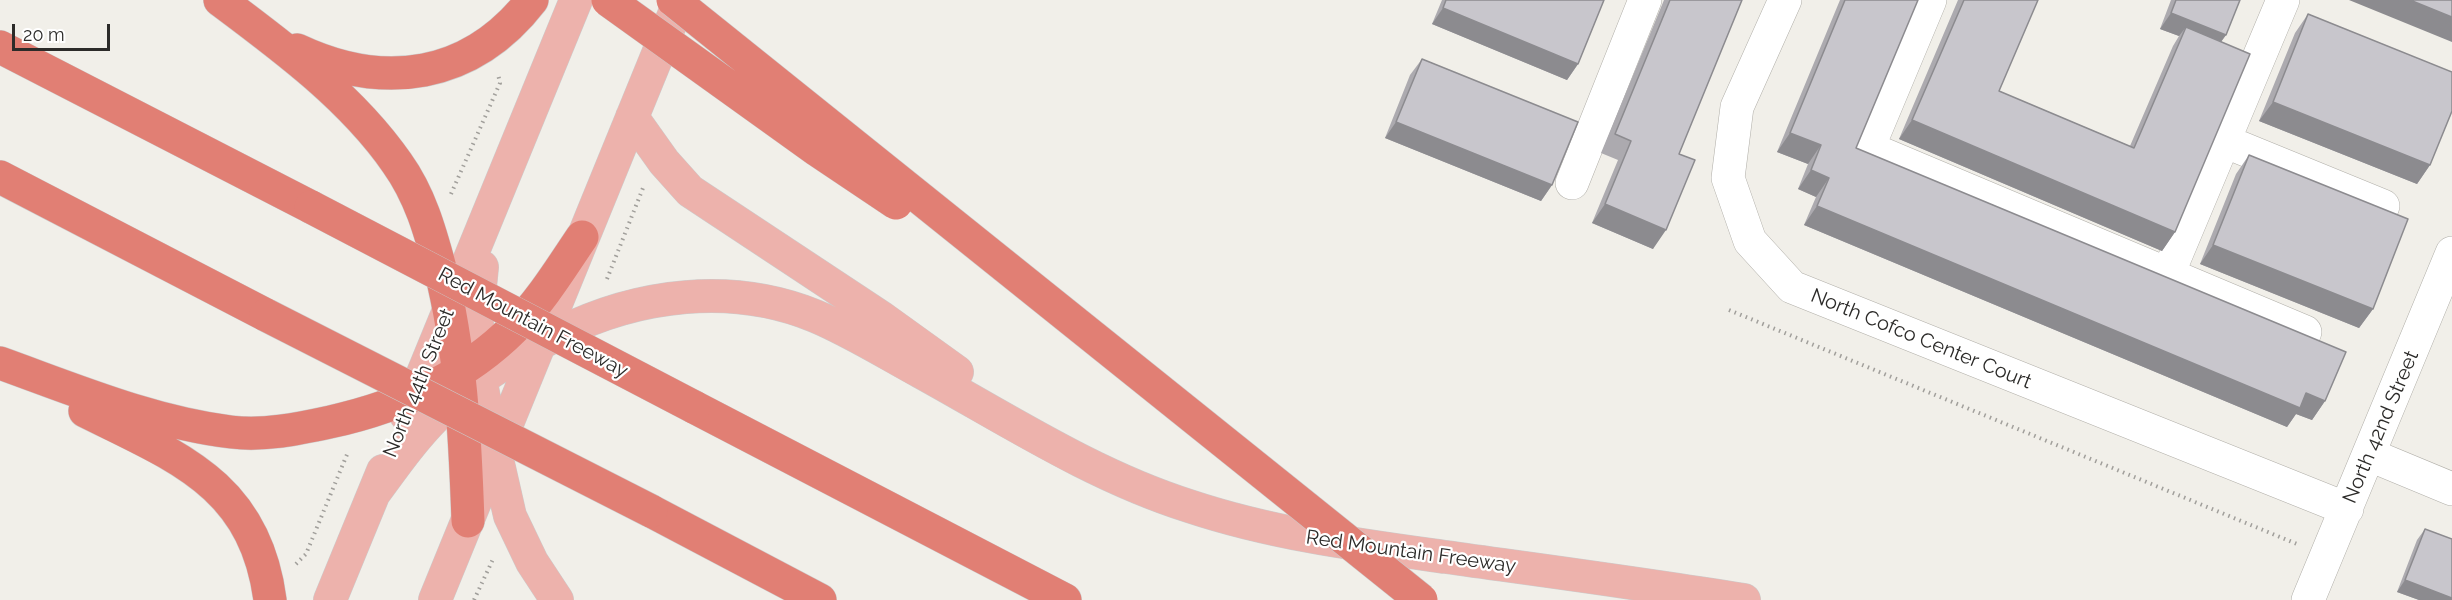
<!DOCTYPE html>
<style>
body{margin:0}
#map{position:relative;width:2452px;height:600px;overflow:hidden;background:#f1efe9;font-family:Raleway,sans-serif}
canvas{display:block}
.scale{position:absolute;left:12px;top:24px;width:98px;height:27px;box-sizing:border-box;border:3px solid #2c2b29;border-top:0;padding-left:8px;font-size:18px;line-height:21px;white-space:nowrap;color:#2c2b29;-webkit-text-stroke:4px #fff;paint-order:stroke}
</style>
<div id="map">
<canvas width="2452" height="600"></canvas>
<div class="scale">20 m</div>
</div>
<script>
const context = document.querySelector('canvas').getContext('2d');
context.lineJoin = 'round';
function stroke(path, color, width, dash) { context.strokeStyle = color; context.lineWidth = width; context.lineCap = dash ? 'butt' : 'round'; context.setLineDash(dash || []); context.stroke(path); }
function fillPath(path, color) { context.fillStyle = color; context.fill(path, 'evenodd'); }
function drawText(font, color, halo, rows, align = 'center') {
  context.font = font + ' Raleway,sans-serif'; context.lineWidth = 4.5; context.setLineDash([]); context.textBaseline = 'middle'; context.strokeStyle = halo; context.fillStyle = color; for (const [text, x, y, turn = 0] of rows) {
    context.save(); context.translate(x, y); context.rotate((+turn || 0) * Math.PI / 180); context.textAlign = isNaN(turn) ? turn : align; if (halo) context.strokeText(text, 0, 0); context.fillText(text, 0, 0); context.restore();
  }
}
const minor = new Path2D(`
 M1785,0L1737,107L1728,178L1750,241L1792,287L2347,509
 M1930,0L1868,148L2305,332
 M2224,141L2383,206
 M1572,183L1645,0
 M2168,274L2283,0
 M2370,455L2452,489
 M2308,600L2452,253`);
const major = new Path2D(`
 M632,117L664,162L690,191L882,318L957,372
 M482,267L477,317V359L487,415L510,516L532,562L557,600
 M406,415L576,0
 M375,492C394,466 413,439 436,416C471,380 516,356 560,333C638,294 732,282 815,316C851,331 886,353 921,372C1008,420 1094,476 1189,506C1273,534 1359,545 1446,557C1546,571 1645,584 1744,600
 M330,600L383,471
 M435,600L680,0`);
const highway = new Path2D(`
 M220,0C283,47 352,98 397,163C420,195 430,231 440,268C461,352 465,435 468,521
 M0,47L311,207
 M297,50C384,91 471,79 532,0
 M0,177L266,315
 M0,363C75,390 151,422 231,432C264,436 298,429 330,422C398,407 464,378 514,328C541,301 561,268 582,237
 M694,407L1065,600
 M85,411C177,457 255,484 270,600
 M651,511L820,600`);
stroke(minor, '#b1afa9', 34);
stroke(major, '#ccc', 34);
stroke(highway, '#ccc', 34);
stroke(new Path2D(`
 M451,194L500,83L498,74
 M607,279L643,188
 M1729,310L2297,544
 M296,564L306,554L348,452
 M474,600L494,557`), '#a19f9b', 4, [1.5, 4.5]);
stroke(minor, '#fff', 33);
stroke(major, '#edb2ac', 33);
stroke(highway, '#e17f74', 33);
const highwayBridge = new Path2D(`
 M608,0L817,150L896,203
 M673,0L1421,600
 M311,207L694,407
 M266,315L651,511`);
stroke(highwayBridge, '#ccc', 34, []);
stroke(highwayBridge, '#e17f74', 33);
fillPath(new Path2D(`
 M1442,0H1604L1578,64L1567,80L1432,24Z
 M1664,0H1742L1679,154L1653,249L1592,223L1618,160L1601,153Z
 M1840,0H1918L1856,148L2325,401L2312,420L2296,414L2287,427L1804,225L1816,197L1798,189L1808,164L1777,152Z
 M1958,0H2038L1999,91L2130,146L2173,46L2179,36L2160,29L2171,0H2240L2226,35L2221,42L2175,232L2162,251L1899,139Z
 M2308,14L2430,165L2417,184L2259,121L2295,33Z
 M1422,59L1552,185L1541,201L1385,138L1410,75Z
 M2249,155L2373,309L2359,328L2200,264L2236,174Z
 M2425,529L2452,600H2419L2397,592L2417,540Z`), '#acaaaf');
fillPath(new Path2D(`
 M2349,0H2410L2452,17V42Z
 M1443,8L1578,64L1567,80L1432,24Z
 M2171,13L2226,35L2214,51L2186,27L2179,36L2160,29Z
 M2273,102L2430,165L2417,184L2259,121Z
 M1912,120L2175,232L2162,251L1899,139Z
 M1396,122L1552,185L1541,201L1385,138Z
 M1790,133L1821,145L1808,164L1777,152Z
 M1811,170L1829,178L1816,197L1798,189Z
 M1605,204L1666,230L1653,249L1592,223Z
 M1817,206L2306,393L2325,401L2312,420L2296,414L2287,427L1804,225Z
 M2213,245L2373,309L2359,328L2200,264Z
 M2405,580L2452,598V600H2419L2397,592Z`), '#8c8b8f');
const building = new Path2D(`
 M1446,0H1604L1578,64L1443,8Z
 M1670,0H1742L1679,154L1695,160L1666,230L1605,204L1631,141L1615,134Z
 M1845,0H1918L1856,148L2346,352L2325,401L2306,393L2300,408L1817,206L1829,178L1811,170L1821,145L1790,133Z
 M1964,0H2038L1999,91L2134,148L2186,27L2250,54L2175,232L1912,120Z
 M2176,0H2240L2226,35L2171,13Z
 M2410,0H2452V17Z
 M2308,14L2452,72V111L2430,165L2273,102Z
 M1422,59L1578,122L1552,185L1396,122Z
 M2249,155L2408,219L2373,309L2213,245Z
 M2425,529L2452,539V598L2405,580Z`);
fillPath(building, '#c8c6cc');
stroke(building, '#8c8b8f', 1.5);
drawText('20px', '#2c2b29', '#fff', [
 ["Red Mountain Freeway",533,323,28],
 ["North Cofco Center Court",1921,339,22],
 ["North 44th Street",419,383,-68],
 ["North 42nd Street",2381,427,-67],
 ["Red Mountain Freeway",1411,552,8]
]);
</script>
